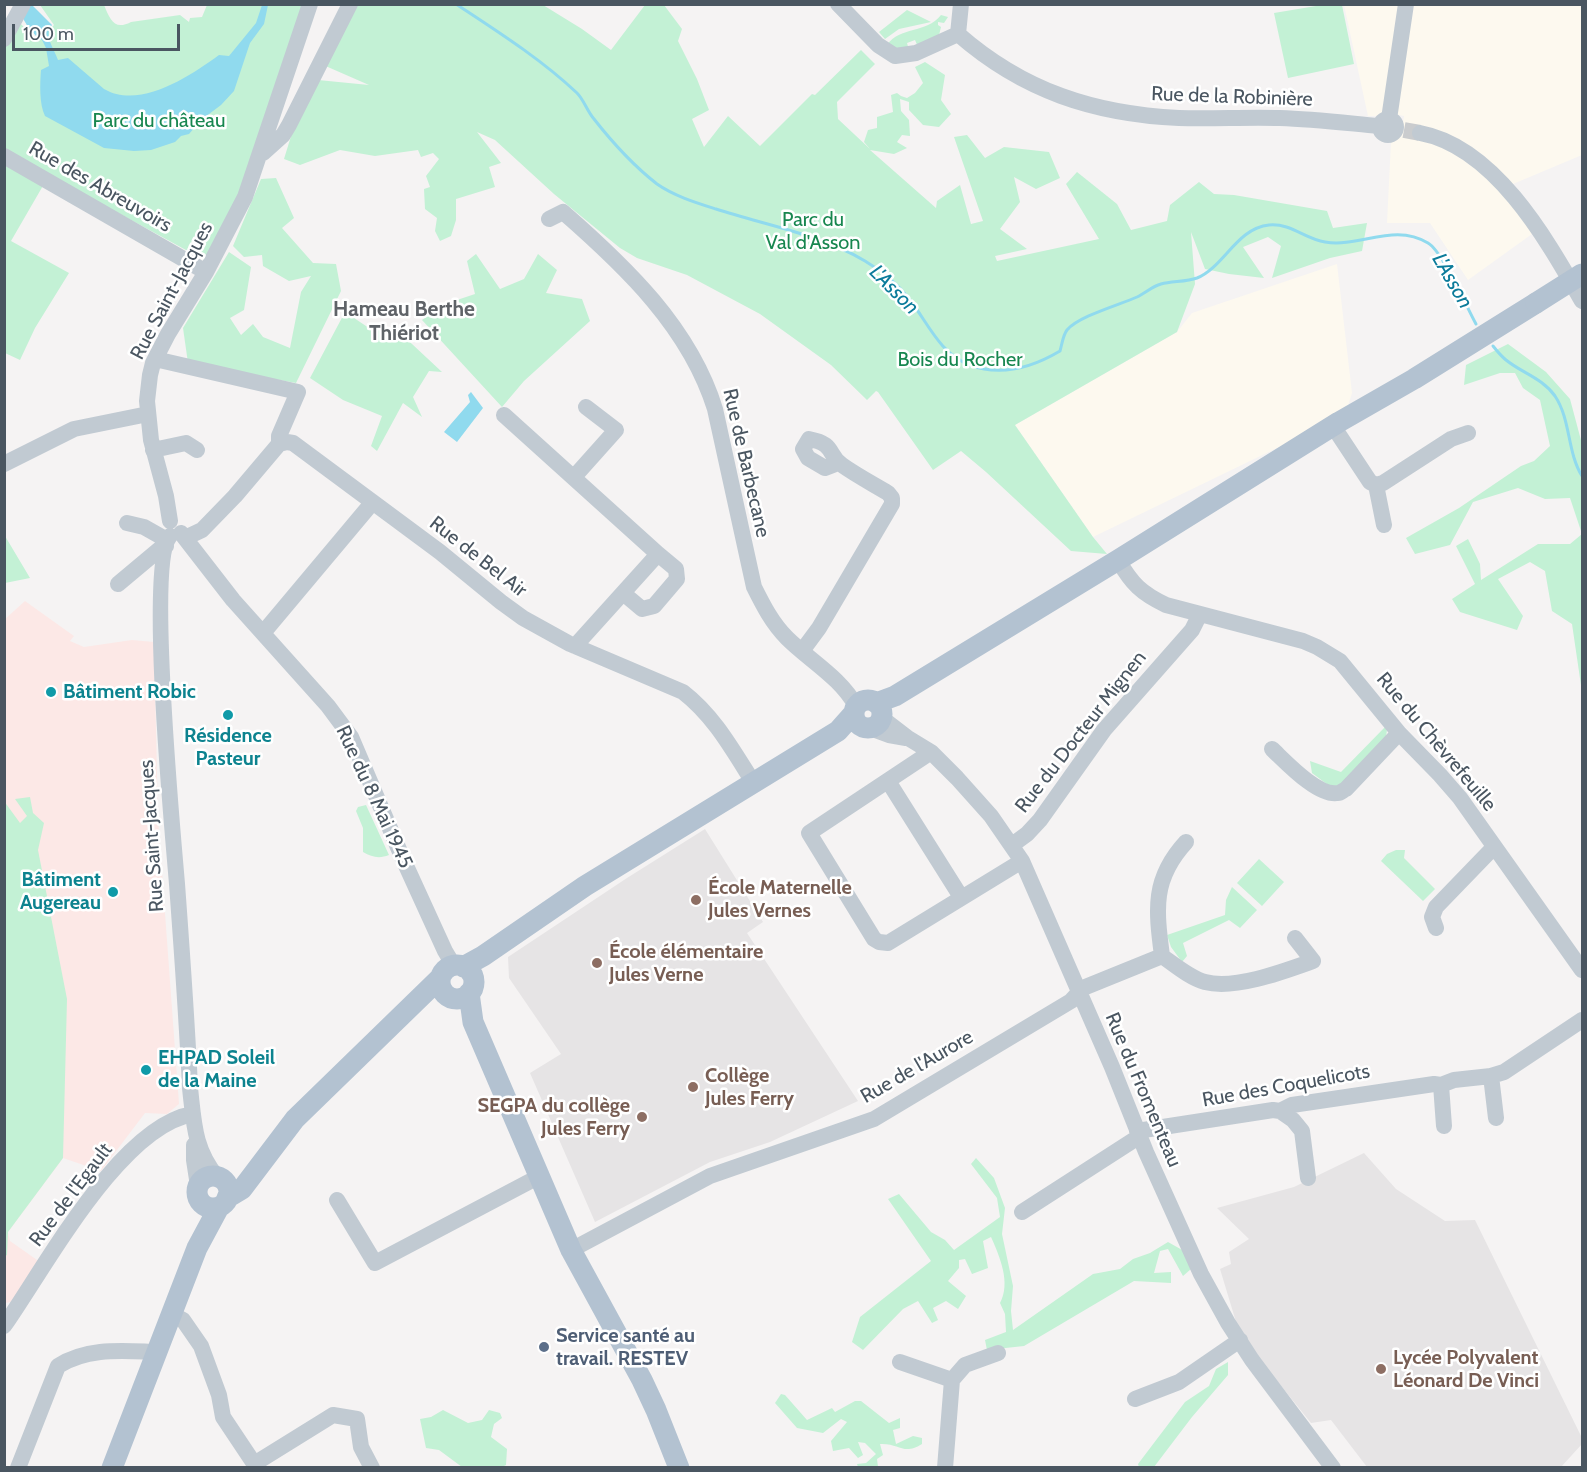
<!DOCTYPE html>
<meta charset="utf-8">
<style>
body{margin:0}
#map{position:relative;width:1587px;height:1472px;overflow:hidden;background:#f5f3f3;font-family:Cabin,sans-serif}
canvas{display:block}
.frame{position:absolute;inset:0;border:6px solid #4a5661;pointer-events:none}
.scale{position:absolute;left:12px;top:24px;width:168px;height:27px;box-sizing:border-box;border:3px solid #4a5661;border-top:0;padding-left:8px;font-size:18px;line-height:21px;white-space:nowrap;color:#4a5661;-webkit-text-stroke:4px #fff;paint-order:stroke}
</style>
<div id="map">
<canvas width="1587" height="1472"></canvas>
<div class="frame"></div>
<div class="scale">100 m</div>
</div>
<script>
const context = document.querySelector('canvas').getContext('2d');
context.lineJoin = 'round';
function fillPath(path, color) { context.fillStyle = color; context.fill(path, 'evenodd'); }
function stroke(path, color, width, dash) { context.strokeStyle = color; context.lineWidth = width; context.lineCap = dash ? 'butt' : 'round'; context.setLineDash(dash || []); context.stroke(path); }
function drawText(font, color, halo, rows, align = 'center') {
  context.font = font + ' Cabin,sans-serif'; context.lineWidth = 5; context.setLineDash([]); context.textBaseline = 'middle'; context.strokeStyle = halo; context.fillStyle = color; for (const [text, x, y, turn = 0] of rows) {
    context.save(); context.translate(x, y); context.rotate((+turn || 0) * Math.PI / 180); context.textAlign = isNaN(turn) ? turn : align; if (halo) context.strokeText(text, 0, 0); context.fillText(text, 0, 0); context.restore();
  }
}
fillPath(new Path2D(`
 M1344,5H1582V155L1513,184L1532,234L1468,280L1430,223H1387L1391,142L1401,136L1404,116L1389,113L1376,116H1368Z
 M1337,264L1352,393L1345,415L1093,537L1015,425L1177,332L1192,313Z`), '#fdf9ef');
fillPath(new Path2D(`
 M705,829L763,922L747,933L858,1101L770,1142L710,1162L595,1222L530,1073L561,1054L509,978L508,957L627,878Z
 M1364,1153L1396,1189L1445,1221L1475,1220L1582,1438V1444L1561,1467H1367L1331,1420L1311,1423L1240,1335L1220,1269L1231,1264L1229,1252L1249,1239L1217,1208L1294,1187Z`), '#e6e4e5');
fillPath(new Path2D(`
 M25,601L74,636L70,641L84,647L132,640L154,642L158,818L179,1104L167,1114L145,1113L101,1171L63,1158L8,1232L10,1241L40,1262L11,1302L5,1303L4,620Z`), '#fce8e6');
fillPath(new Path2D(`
 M40,5H104C110,19 114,31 131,22L180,15L189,22L190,18L202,17L207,5H303L248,175L206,261L5,151V47L21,24L38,42L54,25Z
 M357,5H543L582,29L611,50L645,5H664L682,29L678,41L697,79L709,110L692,119L704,147L728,116L760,146L812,94L815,95L861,50L875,64L837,102L838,119L870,149L864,142L868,130L877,128V117L893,112L891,95L897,93L901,96L907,98L915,93L923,83L915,67L925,62L945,75L941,100L951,114L939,127L923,125L909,110V102L900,99L901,111L909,120L910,136L902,135L897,142L907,148L894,154L870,150L936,208L937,201L960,185L971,224L983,221L954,137L967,135L985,158L1004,147L1049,152L1060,178L1036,189L1014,177L1020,202L1000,229L1027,249L995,256L997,261L1099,239L1066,184L1077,172L1117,204L1131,230L1167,221L1170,205L1199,182L1214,194L1234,195L1327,211L1333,228L1367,223L1362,251L1330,258L1272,278L1281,246L1268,237L1243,247L1264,278L1229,274L1205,269L1191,232L1195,284L1177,332L1015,425L1093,537L1107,554L1071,551L986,472L961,451L933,470L878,392L876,391L867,400L831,365L760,314L687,275L637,258L620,248L554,194L495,140L477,132L501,163L489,167L495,187L456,199V220L451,236L440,241L435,231L437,218L425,209L424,189L430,187L426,176L439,159L433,153L421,157L418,150L375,156L340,150L300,165L284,159L296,120L318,80L369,85L321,64Z
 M1322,5H1342L1354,64L1288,78L1274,13Z
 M907,10L931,22L899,29L885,39L879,32Z
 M941,15L948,17L944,23L938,22V25L941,27L938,39L918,47L915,40L907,43L909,50L907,51L887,45C900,26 926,34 941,15Z
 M5,161L44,184L11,241L69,273L35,328L20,360L5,353Z
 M276,178L294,218L282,228L313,263L336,264L341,291L296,383L188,363L183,328L229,252L251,267L244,310L230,318L241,335L253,324L263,337L290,348L301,292L311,276L289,281L263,266L262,255L244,257L233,246L261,179Z
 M476,254L500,289L524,279L538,254L557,270L546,293L582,299L590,321L524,381L502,407L422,320L445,304L475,294L467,261Z
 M345,312L369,328L397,330L442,372L429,371L413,397L422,417L403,403L377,451L371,446L382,416L343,400L310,378Z
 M1508,344L1546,372L1570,399L1582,444V692L1572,624L1552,611L1545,571L1530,562L1498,579L1523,616L1517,630L1460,612L1452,599L1475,584L1456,546L1468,539L1480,564L1481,580L1538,544H1570L1582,534L1570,498L1545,499L1518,488L1473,502L1450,545L1415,554L1406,538L1459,508L1521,466L1534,461L1550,446L1540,400L1523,388L1515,373H1500L1464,385L1466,365Z
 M4,536H5L30,578L5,583Z
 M1385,727L1387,730L1386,737L1338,787L1328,785L1312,773L1310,761L1341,772Z
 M30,797L33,813L44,823L38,850L67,999L63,1158L8,1232L7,1255L5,1256L4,801L20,823L27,816L15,799Z
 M366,805L389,855C379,859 372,857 363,852V828L356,811L358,807Z
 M1396,850H1405L1404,858L1435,889L1423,901L1381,861L1387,854Z
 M1259,859L1284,882L1262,906L1237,883Z
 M1232,887L1257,910L1240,928L1229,920L1183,943L1187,956L1182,962L1171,947L1167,935L1225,915L1226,900Z
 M976,1158L994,1178L1005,1208L1002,1234L1013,1286L1011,1311L1013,1330L1093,1274L1120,1269L1133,1259L1150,1253L1168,1242L1184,1251L1191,1269L1183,1276L1168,1249L1160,1251L1154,1273L1171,1272V1283L1134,1281L1024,1346L987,1350L985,1340L1006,1332L1005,1314L1000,1303C1011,1283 1000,1257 991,1237L983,1241L988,1268L972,1274L965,1259L959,1260V1268L948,1281L966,1296L958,1309L946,1301L933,1308L938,1320L932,1323L918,1301L903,1309L863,1350L852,1342L860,1317L931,1261L888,1199L899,1194L931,1232L945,1240L954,1250L1000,1217L997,1198L971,1164Z
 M1228,1362V1375L1192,1417L1154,1467H1139L1138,1464L1185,1402L1209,1386L1216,1369Z
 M781,1394L785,1395L807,1420L832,1408L835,1412L855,1401H861L889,1423L900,1418V1428L893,1430L896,1444L913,1436L922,1438V1444C903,1456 900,1443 880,1444L883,1455L877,1459L878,1467H858L857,1464L866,1463L876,1454L865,1443L858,1442L863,1455L858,1458L849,1448L833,1451L831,1441L847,1422L841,1419L823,1433L797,1428L775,1403Z
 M443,1410L468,1423L482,1420L489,1410L500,1413L502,1418L494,1424L491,1437L507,1449L506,1465L502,1467H462L439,1450L426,1448L420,1419L431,1417Z`), '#c3f1d5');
fillPath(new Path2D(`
 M15,5H32L52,25C43,35 54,48 58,60L68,58L104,89C140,110 190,76 219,55L229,56L256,23L262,5H268L264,24L250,43L234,91L221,105L201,120L189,134L181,136L175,142L151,150L134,151L104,148L45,116C39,104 40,83 41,70L49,66L46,48L42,40L37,37L28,27Z
 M471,392L483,408L457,442L444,432L470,402L468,395Z`), '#90daee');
stroke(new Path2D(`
 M456,4C497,31 541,59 577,93C584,100 587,111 594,119C612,142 634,166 657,184C674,196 697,203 716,209C765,225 820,234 865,261C882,271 898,284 910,300C928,323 940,354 970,365C1001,377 1033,367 1060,351C1062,344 1063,335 1067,330C1079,316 1119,305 1137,297C1145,293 1153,286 1161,284C1172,281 1186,282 1197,278C1224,267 1237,228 1269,225C1291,223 1305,239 1325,242C1360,248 1394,222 1428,243C1443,252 1466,306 1476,324
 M1493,346C1497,351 1501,356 1506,360C1522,373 1542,378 1555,396C1571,420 1567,452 1582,476`), '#90daee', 3);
stroke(new Path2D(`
 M1404,130L1420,133`), '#caccce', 16, [16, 8]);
stroke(new Path2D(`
 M838,4L878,45L895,56L916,53L958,34
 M958,34C1023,91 1094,114 1179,118C1213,119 1246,117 1280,118C1313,119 1346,123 1379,126
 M958,34L961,4
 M4,39L23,4
 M1380 127a8 8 0 1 1 16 0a8 8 0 1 1-16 0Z
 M1389,119L1406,4
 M1420,133C1495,147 1547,240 1582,301
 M263,153L283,135L289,125L350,4
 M4,156L206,272
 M549,219L563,212C626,267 690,328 715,409L754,587C763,605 772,623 787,638C810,661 840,677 856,706
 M155,359L298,392L279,436V444
 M504,415L658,554L575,646
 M1333,426L1370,482L1376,485L1383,483L1451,439L1468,433
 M153,450L186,443L197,450
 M4,464L74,429L148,414
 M574,477L616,430L586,407
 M1376,485L1384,525
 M170,521L166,496L151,440L147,401L150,375L153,363L168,334L206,272L245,197L310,4
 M127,523L144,527L167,540
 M181,533L233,600L328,706L351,737L403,859L445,951L454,966
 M170,536C147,562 173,835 177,884C182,952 187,1020 190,1088C194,1123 194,1149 217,1177
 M185,538L202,530L235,496L279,444L287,442L293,443L440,552L501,602L523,618L570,644L683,692C714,716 732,749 753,782
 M1118,560C1132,584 1141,593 1166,605L1303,641L1317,647L1340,661L1399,733L1440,775L1460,798L1582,970
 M118,584L161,548L166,546
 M623,593L642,609L654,606L677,579L676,569L658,554
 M263,633L372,503
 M802,651L819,628L892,504V498L888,493C873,484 856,475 842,465C827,455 836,444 809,439L803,449L808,458L825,468L838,463
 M882,718L908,738L931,752L957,778L991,816L1022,861L1112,1067L1146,1152L1201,1274L1228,1323L1252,1360L1333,1468
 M870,728L889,735L906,738
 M1272,749C1285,761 1318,797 1338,793C1341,793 1343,790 1346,789L1399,733
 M931,752L809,833L874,939L879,942L888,943L1022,861
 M888,781L961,897
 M1012,845L1027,834L1040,820L1104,730L1192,630L1200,614
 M1436,928L1432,917L1436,907L1494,847
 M1162,956C1156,909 1152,879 1186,842
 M1491,1076L1496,1118
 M1441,1085L1444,1126
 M1280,1111L1293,1120L1302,1131L1308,1178
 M1137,1131L1273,1110L1280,1111L1292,1105L1434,1084L1441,1085L1454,1080L1491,1076L1504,1072L1582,1020
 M194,1145V1160L198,1186
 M337,1200L375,1263L540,1176
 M1022,1212L1140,1136
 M571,1250L710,1176L874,1119L1071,1001L1083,988L1162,956C1175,965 1190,978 1205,982C1235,990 1285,971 1313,961L1295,938
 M172,1314L183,1320L201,1346L219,1395L223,1417L257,1468
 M4,1326C45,1268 120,1126 193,1114
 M900,1362L952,1380
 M1135,1399L1179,1382L1240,1340
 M254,1464L333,1415L357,1419L361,1447L372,1468
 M18,1468L58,1366C88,1347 123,1351 156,1352
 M945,1468L952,1380L965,1365L998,1353`), '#c1cad2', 16);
stroke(new Path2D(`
 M854 714a14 14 0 1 1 28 0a14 14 0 1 1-28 0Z
 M876,703L895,696L1118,560L1339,422L1414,379L1536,303
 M440 982a17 17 0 1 1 34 0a17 17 0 1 1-34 0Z
 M463,967L483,956L585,886L838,731L854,713
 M469,993L473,1022L571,1250L642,1380L656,1410L679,1468
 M197 1192a16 16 0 1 1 32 0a16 16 0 1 1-32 0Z
 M227,1198L242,1189L295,1119L440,978
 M112,1468L197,1248L219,1207`), '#b3c2d1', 21);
stroke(new Path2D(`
 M1536,303L1582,274`), '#b3c2d1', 21);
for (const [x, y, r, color] of [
 [51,692,6,"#0f9aa8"],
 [228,715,6,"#0f9aa8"],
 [113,892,6,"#0f9aa8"],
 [696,900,6,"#8d6e63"],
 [597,963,6,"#8d6e63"],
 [146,1070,6,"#0f9aa8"],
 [693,1087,6,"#8d6e63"],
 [642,1117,6,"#8d6e63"],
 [544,1347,6,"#5c6f8a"],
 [1381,1369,6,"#8d6e63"]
]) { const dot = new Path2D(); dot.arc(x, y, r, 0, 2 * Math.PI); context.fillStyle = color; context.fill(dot); stroke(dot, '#fff', 2); }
drawText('20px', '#4a5661', '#fff', [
 ["Rue de la Robinière",1232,97,2],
 ["Rue des Abreuvoirs",100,187,30],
 ["Rue Saint-Jacques",172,291,-62],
 ["Rue de Barbecane",746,463,77],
 ["Rue de Bel Air",478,557,38],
 ["Rue du Docteur Mignen",1081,732,-52],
 ["Rue du Chèvrefeuille",1436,742,50],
 ["Rue du 8 Mai 1945",374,797,65],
 ["Rue Saint-Jacques",152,836,-94],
 ["Rue de l'Aurore",917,1067,-30],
 ["Rue des Coquelicots",1286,1086,-10],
 ["Rue du Fromenteau",1143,1090,67],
 ["Rue de l'Egault",71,1195,-53]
]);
drawText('20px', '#17864f', '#fff', [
 ["Parc du château",159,121],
 ["Parc du",813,220],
 ["Val d'Asson",813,243],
 ["Bois du Rocher",960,360]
]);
drawText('bold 20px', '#0d838f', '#fff', [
 ["Bâtiment Robic",63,692],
 ["Résidence",228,736,"center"],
 ["Pasteur",228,759,"center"],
 ["Bâtiment",101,880,"right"],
 ["Augereau",101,903,"right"],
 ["EHPAD Soleil",158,1058],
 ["de la Maine",158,1081]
], 'left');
drawText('bold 20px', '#785e54', '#fff', [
 ["École Maternelle",708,888],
 ["Jules Vernes",708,911],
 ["École élémentaire",609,952],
 ["Jules Verne",609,975],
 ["Collège",705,1076],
 ["Jules Ferry",705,1099],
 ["SEGPA du collège",630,1106,"right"],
 ["Jules Ferry",630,1129,"right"],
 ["Lycée Polyvalent",1393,1358],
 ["Léonard De Vinci",1393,1381]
], 'left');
drawText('bold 20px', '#4e5e75', '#fff', [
 ["Service santé au",556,1336],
 ["travail. RESTEV",556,1359]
], 'left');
drawText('italic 21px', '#0c7c9b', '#fff', [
 ["L'Asson",1452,281,60],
 ["L'Asson",894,290,45]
]);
drawText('bold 21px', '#5f6368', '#fff', [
 ["Hameau Berthe",404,310],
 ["Thiériot",404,334]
]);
</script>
